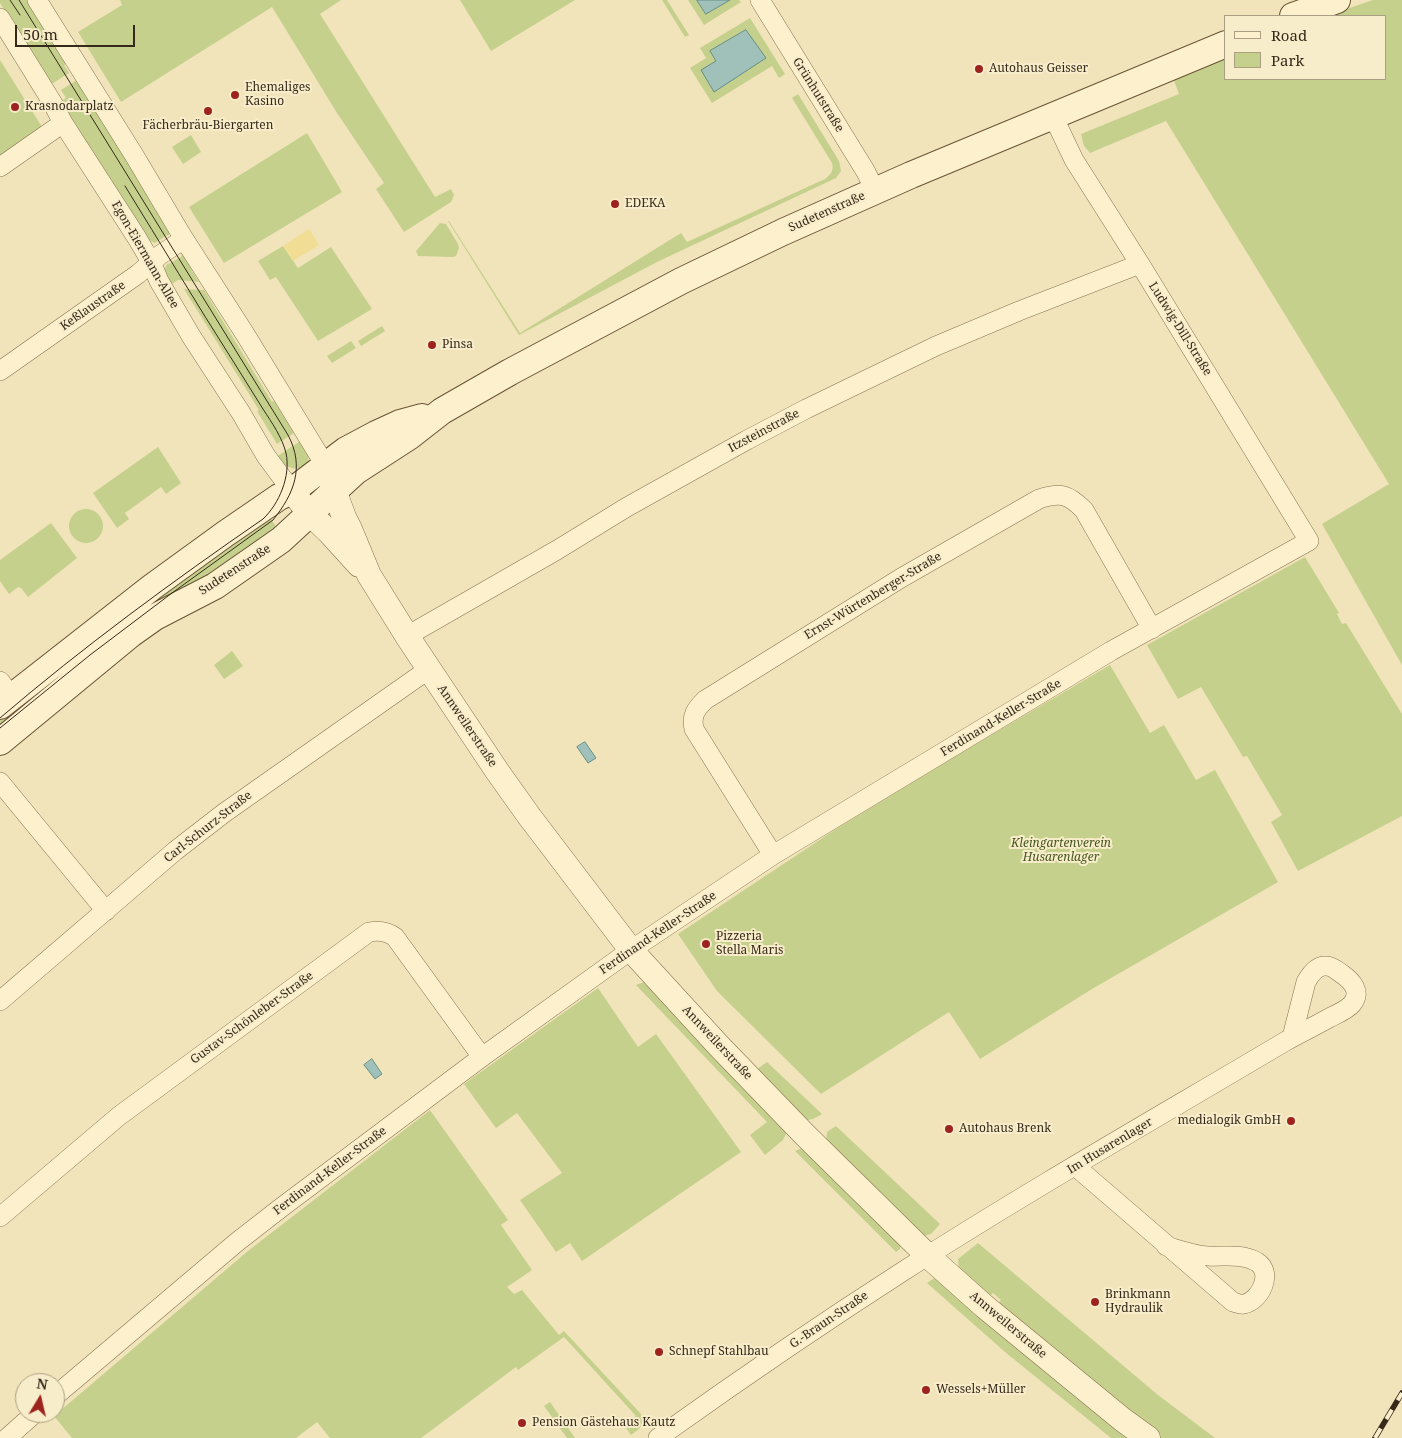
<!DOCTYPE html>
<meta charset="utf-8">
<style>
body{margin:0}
#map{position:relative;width:1402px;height:1438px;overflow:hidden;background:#f1e4ba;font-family:"Noto Serif",serif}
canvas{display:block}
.legend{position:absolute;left:1224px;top:15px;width:162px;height:65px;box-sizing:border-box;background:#f8edca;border:1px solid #ab9f83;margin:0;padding:6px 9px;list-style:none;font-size:15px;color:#372919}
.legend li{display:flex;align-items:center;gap:10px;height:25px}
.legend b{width:25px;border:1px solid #ab9f83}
.north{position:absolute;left:15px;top:1373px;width:50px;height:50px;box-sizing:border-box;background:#f8edca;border:1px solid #ab9f83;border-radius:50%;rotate:9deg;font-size:14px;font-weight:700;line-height:20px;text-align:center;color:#372919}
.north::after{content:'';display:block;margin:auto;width:18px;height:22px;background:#9d231e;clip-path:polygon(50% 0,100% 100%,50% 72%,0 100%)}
.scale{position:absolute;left:15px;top:25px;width:120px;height:22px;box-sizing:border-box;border:2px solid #372919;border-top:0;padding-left:6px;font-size:15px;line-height:18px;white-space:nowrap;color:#372919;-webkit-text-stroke:4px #f8edca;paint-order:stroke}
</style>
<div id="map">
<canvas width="1402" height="1438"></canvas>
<ul class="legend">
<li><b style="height:6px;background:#fcf0cd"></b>Road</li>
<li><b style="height:14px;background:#c5d08d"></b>Park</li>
</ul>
<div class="north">N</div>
<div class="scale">50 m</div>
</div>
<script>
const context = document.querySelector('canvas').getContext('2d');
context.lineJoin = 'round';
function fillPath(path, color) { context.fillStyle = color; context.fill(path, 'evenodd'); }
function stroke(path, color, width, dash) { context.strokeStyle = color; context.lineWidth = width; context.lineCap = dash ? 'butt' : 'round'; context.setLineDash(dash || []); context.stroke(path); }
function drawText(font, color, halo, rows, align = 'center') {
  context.font = font + ' "Noto Serif",serif'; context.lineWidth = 4; context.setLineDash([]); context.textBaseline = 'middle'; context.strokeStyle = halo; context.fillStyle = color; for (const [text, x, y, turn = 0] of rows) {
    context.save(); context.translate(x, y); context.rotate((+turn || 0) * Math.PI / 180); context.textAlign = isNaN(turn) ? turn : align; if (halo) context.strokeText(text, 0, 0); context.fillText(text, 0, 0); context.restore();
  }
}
fillPath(new Path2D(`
 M0,0H32L70,61L64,65L69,73L50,85L0,3Z
 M120,0H341L320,14L435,197L451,189L454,195L451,202L404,232L376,189L384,183L337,113L272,7L121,102L78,32L122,5Z
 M460,0H575L491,51Z
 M662,0H667L689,35L685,37Z
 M688,0H739L741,2L704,25Z
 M1373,0H1402V665L1322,524L1389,484L1166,121L1090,153L1084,146L1081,134L1179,94L1173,78L1226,57V79H1386V16H1326Z
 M750,18L785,74L779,78L772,66L712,103L690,68L706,58L700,48Z
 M0,60L44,130L0,160Z
 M80,78L170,231L168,236L167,235L155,243L146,239L60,102L66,98L61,90Z
 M798,94L839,161L841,171L836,178L657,262L519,335L448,221H449L520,333L681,233L687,242L825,179C831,174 834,171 832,163L792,98Z
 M307,133L342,192L224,263L189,207Z
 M191,135L201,152L183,164L172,147Z
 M440,223L446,224L458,244L459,248L456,256L453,257L418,256L416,251Z
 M283,246L298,268L331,247L372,309L318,341L276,277L270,280L258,261Z
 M181,254L185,255L198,265L191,270L199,282L178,280L170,285C166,277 161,271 168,263L169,264L182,256Z
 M184,289L204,290L272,402L274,401L294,433L277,444L257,411L259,410Z
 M382,326L385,331L361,346L358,341Z
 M351,341L356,348L332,363L327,356Z
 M305,438C308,450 313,461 302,469C290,469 283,466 276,457Z
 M158,447L181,483L166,494L161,487L125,513L129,519L117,528L93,493Z
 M69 526a17 17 0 1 1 34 0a17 17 0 1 1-34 0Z
 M266,512L277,528L0,733V713Z
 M51,523L77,558L28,597L21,588L18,587L9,594L0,581V560Z
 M1305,557L1339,613L1337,614L1342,624L1346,623L1402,714V816L1298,871L1271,822L1282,815L1247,756L1243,757L1201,687L1178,699L1147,645Z
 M232,651L243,666L224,679L214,665Z
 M1110,665L1150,733L1164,725L1196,780L1215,770L1278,882L1092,989L980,1059L949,1012L821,1094L717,991L678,934L839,827L959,754Z
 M644,982L788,1130L783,1140L765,1155L750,1135L767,1122L636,985Z
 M598,988L638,1047L656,1034L741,1152L582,1261L570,1243L556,1252L520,1200L562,1173L517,1113L496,1128L464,1084Z
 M767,1062L822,1114C814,1119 810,1121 800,1120L753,1072Z
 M430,1110L508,1220L501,1225L532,1270L507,1287L514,1294L522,1290L559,1335L564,1331L641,1414C645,1425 640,1429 631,1435L624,1425L636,1416L564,1337L518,1370L516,1367L421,1438H330L317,1422L296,1438H72L54,1416L248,1251Z
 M836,1126L940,1224L931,1234L924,1236L826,1141L827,1132Z
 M802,1148L901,1242L900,1249L896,1252L795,1151Z
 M978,1243L1158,1395L1215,1438H1158L998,1304L1001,1300L993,1293L990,1296L959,1270L958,1259Z
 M936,1277L1135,1438H1111L1005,1352L927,1283Z
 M550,1402L575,1438H567L544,1406Z`), '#c5d08d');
fillPath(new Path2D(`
 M309,229L319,245L293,261L283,246Z`), '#f1dd93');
const water = new Path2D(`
 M697,0H730L706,14Z
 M746,30L766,58L714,92L701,70L716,61L710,51Z
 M585,742L596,758L588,763L577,747Z
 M372,1059L382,1074L375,1079L364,1065Z`);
fillPath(water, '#9fc1b9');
stroke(water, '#668f87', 1);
const minor = new Path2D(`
 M37,0L134,155L184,239L245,334L325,465
 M760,0L866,172L875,191
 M0,18L52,102L63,123L137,238L151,262L159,281L191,336L241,413L266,456L292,491
 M0,167L63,123
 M0,371L138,274L160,255L184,239
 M407,636L557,550L627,507L747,440L806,409L936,346L1019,311L1140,264
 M0,681L11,697
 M0,782L106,911
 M773,855L694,729C691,715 696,709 705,700L901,578L1039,499C1061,492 1068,494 1084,510L1152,629
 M0,1001L175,851L224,813L429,669
 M1075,1166L1233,1302C1237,1303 1241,1305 1244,1304C1260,1301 1274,1273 1257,1262C1242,1253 1225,1257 1208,1256C1193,1255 1180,1250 1166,1246
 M0,1217L119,1116L369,932C379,930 387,931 395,937L482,1057
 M55,1396L237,1242L282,1207L482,1057L631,950L773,855L1111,651L1309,541L1140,264L1074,160L1053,116
 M7,1438L35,1413
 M658,1438C739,1380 821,1324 905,1270C1030,1190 1158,1117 1286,1041C1300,1033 1315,1026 1329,1018C1337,1014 1347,1010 1352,1004C1362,992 1352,981 1342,974C1338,971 1332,966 1326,966C1317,965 1310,975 1306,982L1292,1037`);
const tertiary = new Path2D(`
 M328,474L344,517L350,529L369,575L407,636L497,771L529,816L631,950L718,1045L805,1135L928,1256L984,1306L1123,1420L1148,1438
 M292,491L309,513L329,532L359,565`);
const secondary = new Path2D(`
 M1293,16L1337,0
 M0,706L152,587L225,534L279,497L292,491L346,450L376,434L400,423L422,417
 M0,742L131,634L155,617L215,586L281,540L356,471L410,436L442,411L510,372L681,281L783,232L911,175L1226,44`);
stroke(minor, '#897353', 20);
stroke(tertiary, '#897353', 25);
stroke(secondary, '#6b5336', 28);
stroke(minor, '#fcf0cd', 19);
stroke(tertiary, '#fcf0cd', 24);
stroke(secondary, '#fcf0cd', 26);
stroke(new Path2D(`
 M10,0L20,15
 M0,718C83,647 173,581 263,519C279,504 291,476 286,453C282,437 272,423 263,409C253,393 243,377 233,361C196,303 161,244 125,186
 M0,728L90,655L172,593L273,520C294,494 305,467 288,435L19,0`), '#372919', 1);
const rail = new Path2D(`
 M1375,1438L1402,1393`);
stroke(rail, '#372919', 5.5);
stroke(rail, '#f8edca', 4, [11]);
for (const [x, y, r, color] of [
 [979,69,5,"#9d231e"],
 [235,95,5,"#9d231e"],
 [15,107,5,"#9d231e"],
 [208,111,5,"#9d231e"],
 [615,204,5,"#9d231e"],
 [432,345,5,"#9d231e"],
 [706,944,5,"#9d231e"],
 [1291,1121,5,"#9d231e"],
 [949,1129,5,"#9d231e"],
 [1095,1302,5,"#9d231e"],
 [659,1352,5,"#9d231e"],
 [926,1390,5,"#9d231e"],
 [522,1423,5,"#9d231e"]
]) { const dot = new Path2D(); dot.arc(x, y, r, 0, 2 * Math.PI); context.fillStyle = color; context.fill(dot); stroke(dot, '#f8edca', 2); }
drawText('12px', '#372919', '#f8edca', [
 ["Autohaus Geisser",989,69],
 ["Ehemaliges",245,88],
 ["Kasino",245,102],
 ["Krasnodarplatz",25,107],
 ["Fächerbräu-Biergarten",208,126,"center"],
 ["EDEKA",625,204],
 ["Pinsa",442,345],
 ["Pizzeria",716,937],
 ["Stella Maris",716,951],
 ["medialogik GmbH",1281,1121,"right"],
 ["Autohaus Brenk",959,1129],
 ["Brinkmann",1105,1295],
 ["Hydraulik",1105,1309],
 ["Schnepf Stahlbau",669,1352],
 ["Wessels+Müller",936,1390],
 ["Pension Gästehaus Kautz",532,1423]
], 'left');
drawText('12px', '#372919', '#f8edca', [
 ["Grünhutstraße",818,95,58],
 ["Sudetenstraße",827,212,-24],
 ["Egon-Eiermann-Allee",145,255,60],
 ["Keßlaustraße",93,306,-35],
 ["Ludwig-Dill-Straße",1180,329,58],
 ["Itzsteinstraße",764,431,-28],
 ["Sudetenstraße",235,570,-33],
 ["Ernst-Würtenberger-Straße",873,596,-31],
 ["Ferdinand-Keller-Straße",1001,718,-31],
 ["Annweilerstraße",467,726,56],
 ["Carl-Schurz-Straße",208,827,-38],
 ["Ferdinand-Keller-Straße",658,933,-34],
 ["Gustav-Schönleber-Straße",252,1018,-36],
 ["Annweilerstraße",717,1043,47],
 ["Im Husarenlager",1110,1146,-31],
 ["Ferdinand-Keller-Straße",330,1171,-37],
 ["G.-Braun-Straße",829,1320,-34],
 ["Annweilerstraße",1008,1325,40]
]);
drawText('italic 12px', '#44551e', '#f8edca', [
 ["Kleingartenverein",1061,844],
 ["Husarenlager",1061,858]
]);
</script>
